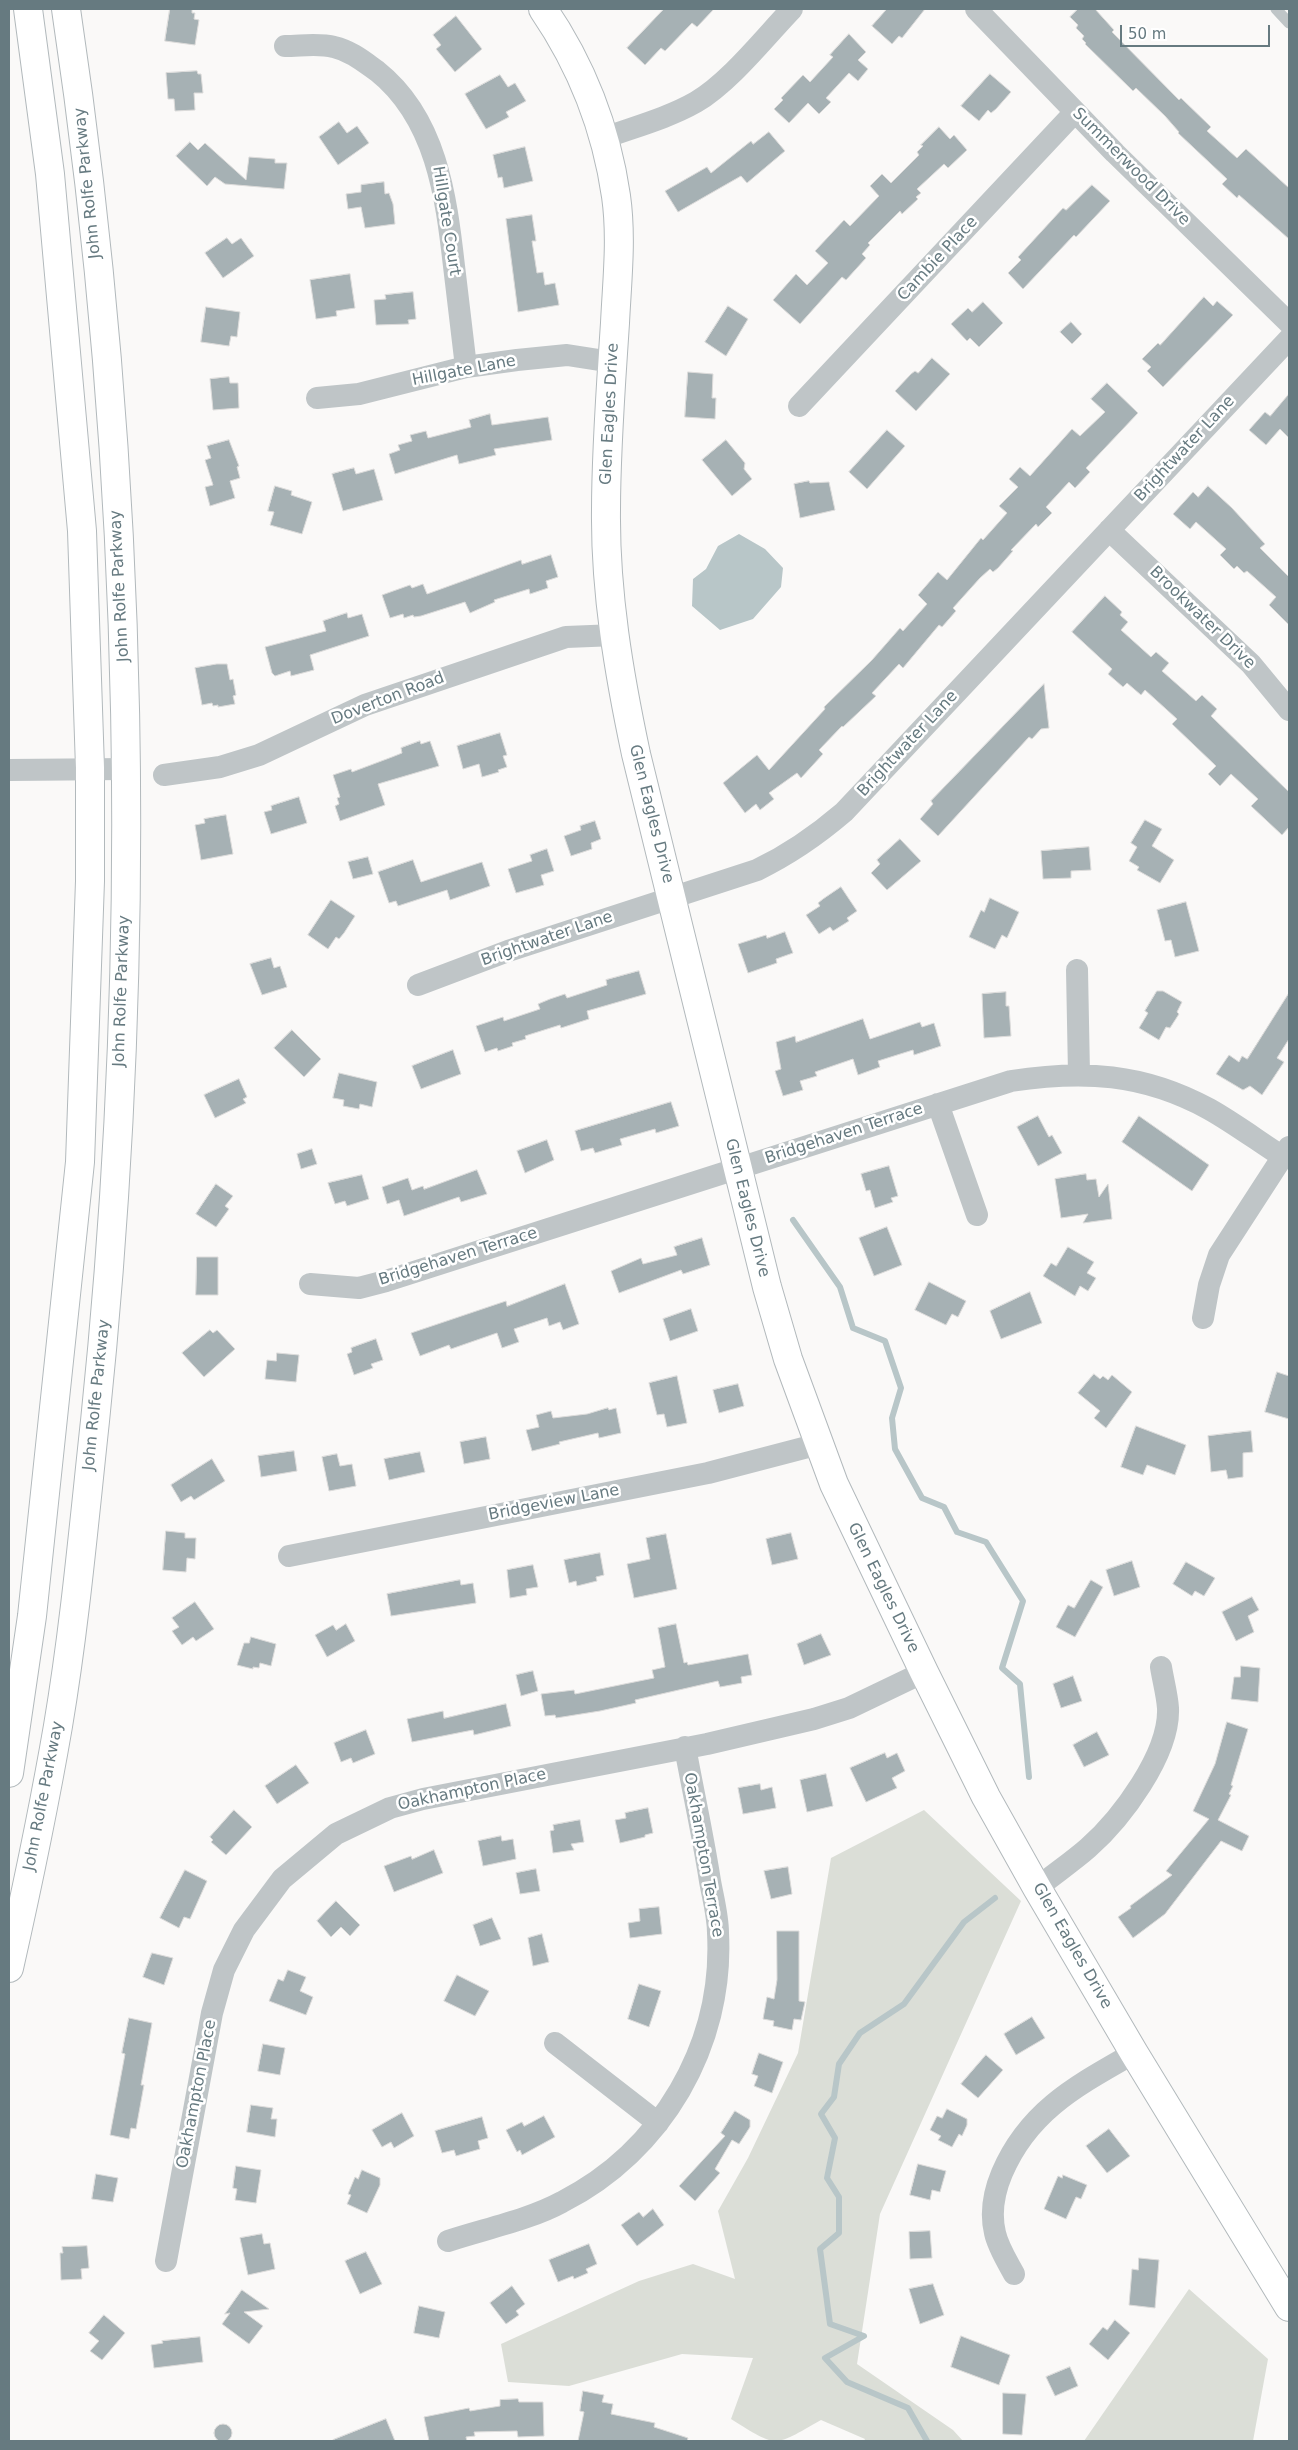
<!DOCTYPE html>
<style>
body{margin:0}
#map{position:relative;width:1298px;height:2450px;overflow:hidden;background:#faf9f8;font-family:"DejaVu Sans",sans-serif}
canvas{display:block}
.frame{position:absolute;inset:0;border:10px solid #667a80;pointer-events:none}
.scale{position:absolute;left:1120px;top:25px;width:150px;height:22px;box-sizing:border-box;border:2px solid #667a80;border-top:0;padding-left:6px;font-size:15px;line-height:18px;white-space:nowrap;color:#667a80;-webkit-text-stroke:4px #fff;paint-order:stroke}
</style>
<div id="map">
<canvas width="1298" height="2450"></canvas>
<div class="frame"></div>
<div class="scale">50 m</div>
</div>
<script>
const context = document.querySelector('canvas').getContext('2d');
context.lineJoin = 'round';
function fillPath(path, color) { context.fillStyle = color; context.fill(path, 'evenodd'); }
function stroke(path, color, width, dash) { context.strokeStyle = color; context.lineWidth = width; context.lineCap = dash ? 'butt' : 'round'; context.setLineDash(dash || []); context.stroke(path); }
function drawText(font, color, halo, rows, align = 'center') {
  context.font = font + ' "DejaVu Sans",sans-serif'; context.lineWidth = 5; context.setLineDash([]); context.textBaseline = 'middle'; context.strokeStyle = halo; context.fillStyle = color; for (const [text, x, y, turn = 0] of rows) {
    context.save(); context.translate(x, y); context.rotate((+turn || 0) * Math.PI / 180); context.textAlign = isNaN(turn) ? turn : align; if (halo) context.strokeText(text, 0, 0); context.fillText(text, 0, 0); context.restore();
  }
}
fillPath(new Path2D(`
 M924,1810L1021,1901L880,2214L857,2364L953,2430L963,2441H864L865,2439L821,2420C773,2447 779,2449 731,2419L753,2358L682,2354L569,2386L508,2382L501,2344L639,2281L693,2264L735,2279L718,2211L748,2158L798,2053L831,1858Z
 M1189,2289L1268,2359L1253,2441H1084Z`), '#dbded7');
fillPath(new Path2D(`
 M739,534L765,549L783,568L781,587L753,619L720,630L692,606L693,579L706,569L718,546Z`), '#b8c6c8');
stroke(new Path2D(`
 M793,1220L840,1287L853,1328L885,1341L901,1388L892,1418L895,1449L922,1498L944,1507L957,1532L986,1542L1023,1601L1002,1668L1020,1684L1029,1777
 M927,2441L908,2408L847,2382L825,2358L864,2336L830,2324L820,2249L839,2233V2197L827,2178L835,2138L821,2114L834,2097L839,2064L860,2033L904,2004L964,1922L995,1898`), '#b8c6c8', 6);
const building = new Path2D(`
 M170,9H192V13H195L194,19L199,20L195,45L165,41Z
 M664,9H714L697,27L692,23L665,51L661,48L645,65L627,48Z
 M887,9H925L902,38L899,36L892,44L872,26Z
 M1078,9H1095L1114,30L1112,32L1179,100L1181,98L1211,127L1207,131L1237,158L1246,149L1289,188V239L1239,195L1237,198L1222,184L1227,179L1178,133L1179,132L1165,116L1136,88L1133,91L1085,44L1086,43L1082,39L1084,36L1076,28L1078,25L1070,17Z
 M456,16L482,49L455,72L436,49L441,45L433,35Z
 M849,34L866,52L858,60L868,69L858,81L849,73L826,98L831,102L819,114L808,103L789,123L774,109L783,100L781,98L803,75L810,82L833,57L830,55Z
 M197,71L198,74H201L203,93H194L195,110L175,111L174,99H168L166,73Z
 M990,74L1011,92L996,109L991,113L988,110L979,121L961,106Z
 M500,75L508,87L515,83L526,101L506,112L509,117L486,129L465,94Z
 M339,122L347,133L357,126L369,143L338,165L319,137Z
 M939,127L950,139L954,135L967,150L948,168L944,164L917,189L921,193L916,197L918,199L902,214L900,211L868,243L870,245L862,254L866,258L846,280L842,277L800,324L773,300L796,274L807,285L828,263L815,251L844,220L850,226L879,196L870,186L882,174L891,183L919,155L917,152L923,146L921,145Z
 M769,132L785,151L747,183L741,176L678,212L665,191L707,167L711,173L751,141L753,144Z
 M190,142L198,150L205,143L246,180L249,157L275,159V163H287L284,189L225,184L215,177L207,186L176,156Z
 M525,147L533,181L504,188L502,177L498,178L493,155Z
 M384,182L385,194L389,193L393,204L395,224L365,228L361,207L348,209L346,194L361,192V185Z
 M1092,185L1110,201L1076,237L1074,235L1023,289L1008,273L1021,260L1018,257L1063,208L1066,210Z
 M532,215L536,241H532L537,273L543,272L545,285L555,283L559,305L518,312L506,219Z
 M227,238L232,244L241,238L254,256L223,278L205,253Z
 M350,274L355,308L336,311L337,316L316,319L310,280Z
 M413,292L416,319L408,320L409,324L376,325L374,300L386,299L385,295Z
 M1204,297L1213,306L1217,301L1233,315L1163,387L1147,371L1151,367L1142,359L1158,343L1160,345Z
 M983,302L1003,323L979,347L970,338L967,341L951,324L968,308L972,312Z
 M728,306L748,319L726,356L705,342Z
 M206,307L240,312L237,337L231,336L229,346L201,342Z
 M1071,322L1082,334L1072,344L1060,332Z
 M932,358L950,374L916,411L895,391L911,374L915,371L918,373Z
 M688,372L713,374L712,398H716L715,419L685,417Z
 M229,377L230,383H238L239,408L213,410L210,379Z
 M1107,383L1138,413L1086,468L1090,472L1075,488L1069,482L1046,507L1052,513L1038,527L1036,524L1011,550L1013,551L998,568L993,572L990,569L980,578L953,608L956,611L942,627L939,625L903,668L899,664L872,693L876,696L843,727L842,726L819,750L823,754L801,778L797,773L769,793L774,799L760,810L756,804L745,813L723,783L757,755L769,770L825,709L824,707L872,660L900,628L903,631L927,604L918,595L938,572L947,580L981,538L983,540L1007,513L999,506L1018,487L1009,479L1020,467L1030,476L1072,429L1080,436L1105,412L1091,399Z
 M1289,394V438L1280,429L1266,445L1249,430L1265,412L1270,416Z
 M490,414L492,425L548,417L552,440L494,449L496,455L459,464L457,455L395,474L389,454L400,450L398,445L412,441L410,435L426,431L428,438L471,427L469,420Z
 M887,430L905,446L867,489L849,472Z
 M229,440L239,466L237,467L240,478L230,481L235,498L210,506L205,487L213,485L205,460L211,458L207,446Z
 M726,440L745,463L744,469L752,479L732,496L702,460Z
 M354,468L356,474L374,469L383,500L343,511L332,474Z
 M809,481L810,483L829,482L835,510L800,518L794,484Z
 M275,486L292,491L291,495L312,502L302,534L270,525L274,512L268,511Z
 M1208,486L1232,508L1265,544L1260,548L1289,577V625L1269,605L1276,597L1247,571L1244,573L1237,566L1234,569L1220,555L1226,549L1196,522L1190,529L1173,514L1193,492L1198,497Z
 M551,555L558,577L546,581L548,588L530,594L529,589L494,600L495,602L470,613L465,602L421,616L414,617L413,615L404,618L403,614L390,618L382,595L410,585L412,588L423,584L427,594L521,560L522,564Z
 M1105,596L1122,612L1120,615L1128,622L1121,630L1151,657L1156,652L1169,663L1162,671L1196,701L1202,695L1217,709L1211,716L1289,792V827L1282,835L1251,806L1258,799L1231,774L1220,786L1208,774L1216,766L1172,724L1177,719L1145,690L1141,695L1127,683L1123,687L1108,674L1112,669L1072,632Z
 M347,613L348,618L362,614L369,636L310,655L314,670L291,676L290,671L275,676L272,673L265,647L326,631L323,621Z
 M217,664H227L230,680L233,679L236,695L233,696L235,704L218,707V705L213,706L212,703L202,705L195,668Z
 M1044,684L1049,728L1041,729L1032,739L1029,737L938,836L920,819L933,804L931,801Z
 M500,733L507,755L503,756L507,767L498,770L499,772L482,777L479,764L463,769L457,746Z
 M420,741L421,744L430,741L439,766L378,784L385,805L340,821L335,806L339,804L337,798L340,797L333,775L351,769L352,772L392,757L402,753L401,748Z
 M299,797L307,823L271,834L264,812L272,810L271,806Z
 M226,815L233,854L201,860L195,825L205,823L204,819Z
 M1145,820L1162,829L1152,846L1174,860L1160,883L1137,870L1139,867L1129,861L1137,847L1131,843Z
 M595,821L601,839L591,843L592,849L571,856L564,836L581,830L580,826Z
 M900,839L921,861L887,890L871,873L880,864L877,860Z
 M1089,847L1091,870L1071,871V878L1043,879L1041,851Z
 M547,849L554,871L541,875L544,885L516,893L508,869L532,861L530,855Z
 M368,857L373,874L353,879L348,862Z
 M413,860L421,882L482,862L490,886L450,900L447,890L398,906L396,901L389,903L378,872Z
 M841,887L857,911L847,918L849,921L833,931L830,927L819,934L806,915L820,906L818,903L823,899Z
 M990,898L1019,912L1007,938L1002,935L995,949L969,937L981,910L984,912Z
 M331,900L355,916L344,933L339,939L336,937L328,949L308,935Z
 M1186,902L1199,951L1175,957L1171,940L1165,941L1157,910Z
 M785,932L793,953L776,959L777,963L748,973L738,944L766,935L767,938Z
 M271,958L274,968L280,966L287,987L262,995L250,964Z
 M639,971L646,994L587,1011L589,1019L561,1028L560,1025L525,1036L526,1039L512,1043L513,1046L498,1051L497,1048L485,1052L476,1026L503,1017L504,1021L540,1009L538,1004L550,999L565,994L567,998L607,985L606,980Z
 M1157,991H1163L1182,1002L1177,1012L1179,1014L1170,1028L1166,1027L1159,1040L1139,1028L1148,1013L1145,1011Z
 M1006,992V1006H1009L1011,1036L984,1038L982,994Z
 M1289,993V1039L1277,1058L1284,1062L1262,1095L1250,1086L1243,1090L1216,1074L1229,1055L1239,1062L1242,1056L1247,1059Z
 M863,1019L870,1039L920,1022L922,1027L934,1023L941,1046L914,1055L913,1050L878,1061L880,1067L858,1075L853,1059L815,1072L817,1076L800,1081L803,1090L783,1096L775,1071L781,1069L776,1042L795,1036L796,1042Z
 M292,1030L321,1059L304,1077L274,1048Z
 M453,1050L461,1074L421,1089L412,1066Z
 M339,1073L377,1082L372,1107L360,1104L359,1109L343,1106L344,1100L333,1098Z
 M239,1079L247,1097L243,1099L246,1103L215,1118L204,1095Z
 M671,1102L679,1126L656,1133L655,1129L620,1139L622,1145L595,1153L593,1148L581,1151L575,1131Z
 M1038,1116L1049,1137L1052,1135L1062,1153L1038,1166L1017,1127Z
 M1139,1116L1209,1165L1192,1191L1122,1142Z
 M547,1140L554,1160L525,1173L517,1151Z
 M312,1149L317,1164L301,1169L297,1154Z
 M889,1166L898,1196L891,1198L893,1202L875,1208L870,1190L866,1191L861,1174Z
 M477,1170L487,1194L461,1202L459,1197L404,1216L399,1200L387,1204L382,1187L408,1178L412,1190L423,1186L424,1189Z
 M1086,1174L1087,1180L1096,1179L1099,1197L1108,1184L1112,1219L1083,1223L1088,1214L1061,1218L1055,1179Z
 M362,1175L369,1199L347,1206L345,1201L335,1204L328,1183Z
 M216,1184L233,1196L225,1206L229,1209L216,1227L196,1214Z
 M887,1227L902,1265L874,1276L859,1238Z
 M702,1238L710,1265L683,1274L681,1270L619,1293L611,1271L641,1258L643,1264L677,1255L674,1247Z
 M1068,1247L1094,1262L1087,1273L1096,1278L1088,1291L1080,1286L1075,1296L1043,1276L1051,1263L1056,1266Z
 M197,1257H218V1295H196Z
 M929,1282L966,1301L958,1317L952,1314L946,1325L915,1310Z
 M565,1284L579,1324L563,1330L560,1322L549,1326L547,1318L514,1329L519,1342L502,1348L497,1333L451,1349L449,1345L420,1356L411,1333L506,1301L507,1306Z
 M1030,1292L1042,1323L1001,1339L990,1311Z
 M691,1309L698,1331L670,1341L663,1319Z
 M210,1330L213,1333L217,1330L235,1349L204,1377L182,1353Z
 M376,1339L383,1360L371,1364L373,1368L354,1375L347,1354L352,1352L351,1348Z
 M277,1353L299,1355L296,1382L265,1379L267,1360L276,1361Z
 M1277,1372L1289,1376V1419L1265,1412Z
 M1094,1374L1100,1379L1103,1376L1108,1380L1112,1375L1132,1392L1106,1428L1094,1418L1100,1411L1078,1393Z
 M677,1376L687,1423L667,1427L664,1414L657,1415L649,1383Z
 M738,1384L744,1406L719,1413L713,1390Z
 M608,1408L609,1410L616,1408L621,1433L599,1438L598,1433L559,1442L560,1444L532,1451L526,1430L539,1427L536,1415L551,1411L553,1418L587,1414Z
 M1136,1426L1186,1445L1175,1475L1147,1465L1143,1475L1121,1467Z
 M1251,1431L1253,1452L1243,1453V1477L1228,1479L1226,1470L1211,1472L1208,1436Z
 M486,1437L490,1459L464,1464L460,1442Z
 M294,1451L297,1471L261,1477L258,1456Z
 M420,1452L425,1472L389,1480L384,1459Z
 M337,1454L340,1466L352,1464L356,1486L329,1491L322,1457Z
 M212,1459L225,1481L194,1500L191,1496L181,1502L171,1485Z
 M166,1531L185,1533V1538H196L195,1559L187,1558L186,1572L163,1570Z
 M791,1533L798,1559L772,1565L766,1539Z
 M666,1534L677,1589L634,1598L627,1564L650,1559L646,1538Z
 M600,1553L604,1575L596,1577L597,1581L577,1586L576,1581L569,1583L564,1560Z
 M1132,1561L1140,1587L1114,1596L1106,1570Z
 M1186,1562L1215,1578L1204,1596L1195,1591L1192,1596L1173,1584Z
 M533,1565L538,1587L526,1589L527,1595L510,1598L507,1570Z
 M460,1580L461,1585L473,1583L476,1603L391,1616L387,1594Z
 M1091,1580L1103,1587L1075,1637L1056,1627L1068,1605L1074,1608Z
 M1252,1597L1259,1610L1248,1616L1254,1632L1236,1641L1222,1612Z
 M195,1602L214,1629L196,1641L193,1637L182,1645L172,1631L179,1627L172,1618Z
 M346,1624L355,1641L327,1657L315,1635L333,1625L336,1630Z
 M676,1624L684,1663L687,1662L688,1665L748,1654L752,1675L741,1677L742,1683L720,1687L718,1681L635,1700L636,1703L600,1711L556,1718L555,1715L545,1716L541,1694L574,1690L575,1694L654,1678L652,1670L665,1667L658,1628Z
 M821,1634L831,1655L804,1665L797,1644Z
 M251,1637L276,1644L271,1666L260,1663L259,1668L253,1667V1669L237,1665L244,1643H249Z
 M1241,1666L1260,1668L1258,1702L1231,1699L1234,1677H1240Z
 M533,1671L538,1691L521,1696L516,1675Z
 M1073,1676L1082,1701L1061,1708L1053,1684Z
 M506,1704L511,1726L474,1735L473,1730L412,1742L407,1719L443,1711L444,1718Z
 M1227,1722L1248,1729L1231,1785L1233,1786L1229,1794L1231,1795L1218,1820L1249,1836L1242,1851L1221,1841L1165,1914L1133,1938L1118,1917L1131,1908L1130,1906L1172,1875L1166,1871L1209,1819L1193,1811L1215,1764Z
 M366,1730L375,1754L353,1763L351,1758L341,1762L334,1743Z
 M1097,1732L1109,1755L1084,1767L1073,1745Z
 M885,1753L887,1758L897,1753L905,1771L892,1778L897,1788L866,1802L850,1768Z
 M296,1765L309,1783L277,1804L265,1786Z
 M826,1774L833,1806L807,1812L800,1780Z
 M760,1784L761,1790L772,1787L776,1808L743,1814L738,1788Z
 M648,1808L653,1833L645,1835V1837L620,1843L615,1820L626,1818L625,1813Z
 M234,1810L252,1827L226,1855L211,1842L213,1840L210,1837Z
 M580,1820L584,1842L571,1844L574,1850L553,1853L550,1831L554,1830L553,1825Z
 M501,1836L502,1841L513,1839L516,1859L483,1866L478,1841Z
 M434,1850L443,1873L394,1892L384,1866L411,1856L412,1859Z
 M788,1867L792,1894L771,1899L764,1871Z
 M536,1869L540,1891L520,1894L516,1873Z
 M185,1870L207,1881L190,1919L184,1917L179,1928L160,1918Z
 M336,1901L360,1925L350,1936L341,1927L331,1937L317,1921Z
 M659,1907L662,1934L630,1938L628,1923L640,1921L639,1909Z
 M492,1918L501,1939L480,1946L473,1925Z
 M777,1931H799V2001L805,2002L801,2020L794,2019L792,2030L773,2026L774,2021L763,2019L767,1997L774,1999L777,1980Z
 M542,1934L549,1962L533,1966L528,1938Z
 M152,1953L173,1958L164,1985L143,1977Z
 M288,1970L306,1977L300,1991L313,1997L306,2015L269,2001L278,1979L283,1981Z
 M457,1975L489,1991L475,2016L444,2001Z
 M639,1984L661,1991L649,2027L628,2019Z
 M1032,2017L1045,2038L1016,2055L1004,2034Z
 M129,2018L152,2023L141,2085H144L136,2129L131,2128L129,2139L110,2135L125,2054L122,2053Z
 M263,2044L285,2048L280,2075L258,2071Z
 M759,2053L783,2062L772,2093L754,2086L758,2076L752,2074Z
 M986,2055L1003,2070L978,2098L961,2084Z
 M251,2105L273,2108L271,2119H277L275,2137L247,2132Z
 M947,2109L967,2119V2125L962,2136L959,2134L952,2147L938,2140L941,2136L930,2130L937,2116L942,2118Z
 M735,2111L750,2120V2127L739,2144L732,2140L715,2169L720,2173L695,2201L679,2186L725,2136L721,2133Z
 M402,2113L414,2136L394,2148L391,2142L382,2147L372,2130Z
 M544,2116L555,2137L522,2155L520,2150L517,2152L506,2130L522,2122L524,2126Z
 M482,2117L488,2138L478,2141L480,2149L456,2156L454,2150L442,2153L435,2131Z
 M1109,2129L1130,2156L1107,2173L1086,2146Z
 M918,2164L946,2171L940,2192L932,2190L930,2200L910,2195Z
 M236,2166L261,2170L256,2203L235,2200L237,2189L233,2188Z
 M362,2170L380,2178V2185L367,2213L347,2204L351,2195L348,2194L355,2177L358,2179Z
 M96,2174L118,2178L113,2202L92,2199Z
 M1063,2175L1087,2185L1081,2199L1076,2197L1066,2219L1044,2209L1058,2176L1062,2178Z
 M653,2209L664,2225L637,2246L621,2225L639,2212L643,2217Z
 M930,2231L932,2258L910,2259L909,2232Z
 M262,2234L264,2244L270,2243L275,2269L248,2275L240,2238Z
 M589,2244L597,2264L586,2269L588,2273L574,2279L573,2276L558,2282L549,2260Z
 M87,2246L89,2268L81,2269L82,2279L61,2280L60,2253H63L62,2247Z
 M366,2252L382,2284L360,2294L345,2261Z
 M1139,2258L1159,2260L1155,2308L1129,2305L1132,2269L1138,2270Z
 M933,2284L944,2315L920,2324L909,2289Z
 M512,2286L525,2304L516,2311L519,2315L506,2324L490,2303Z
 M242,2290L269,2309L244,2312L263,2326L249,2344L222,2324L230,2313L225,2314Z
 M419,2306L445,2312L439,2338L414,2333Z
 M104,2315L125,2333L102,2360L90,2351L99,2341L89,2333Z
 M1115,2320L1130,2333L1108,2360L1089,2344L1103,2327L1107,2330Z
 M961,2336L1010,2355L999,2385L951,2367Z
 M200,2337L203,2362L154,2368L151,2345L163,2343L162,2341Z
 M1070,2367L1078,2386L1055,2396L1046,2377Z
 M583,2391L604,2395L602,2402L613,2404L611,2414L655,2423L654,2427L688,2438L687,2441H578L584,2412L580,2411Z
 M1003,2393L1026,2394L1022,2435L1003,2434Z
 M518,2399L519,2402H543L544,2436L518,2437L517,2431L474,2432L475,2436L466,2437L467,2441H429L424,2417L469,2408L470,2411L500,2406V2400Z
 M386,2419L395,2441H333V2440Z
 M214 2433a9 9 0 1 1 18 0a9 9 0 1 1-18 0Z`);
fillPath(building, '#a6b1b4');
stroke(building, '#dcdbda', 1);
const secondary = new Path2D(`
 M543,9C582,66 606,127 616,196C622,238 617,281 615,323C611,385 606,448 606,510C605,592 619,674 636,754L767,1287L788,1359L834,1484L924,1672L986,1797L1037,1888L1134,2053L1289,2307
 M9,1773L32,1616L80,1162L90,881V768L82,531L50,174L28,9
 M9,1968C27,1888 44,1807 58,1726C75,1625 84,1522 95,1421C144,952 136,475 66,9`);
stroke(secondary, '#b2b9bc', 30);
stroke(new Path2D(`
 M1276,9L1289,23`), '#bfc5c7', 11);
stroke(new Path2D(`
 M976,9L1115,153L1289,323
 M285,46C301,46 319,43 334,47C351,51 363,61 377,71C436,118 446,195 454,266C458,300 462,334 466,367
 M604,138C634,127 668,118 696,102C730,82 765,37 792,9
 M317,398L359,394L466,367L517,360L567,355L612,362
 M799,406L1075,112
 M1109,530L1251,664L1289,710
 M9,770L126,769
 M164,775L220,767L259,755L365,705L566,637L616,635
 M1077,970L1079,1074
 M418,985L508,951L757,870C790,854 816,836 844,812L1289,339
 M938,1104L977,1215
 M310,1284L359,1288L386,1281L1011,1081C1083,1070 1143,1073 1209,1109C1234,1123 1258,1141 1283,1157
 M1203,1318L1209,1285L1219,1255L1289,1147
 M289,1556L708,1473L819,1444
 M1037,1888C1054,1874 1072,1862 1088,1848C1121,1819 1170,1754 1168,1708C1167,1694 1163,1680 1161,1667
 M555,2043L658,2123
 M448,2241C484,2229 529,2220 562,2202C662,2151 724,2045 718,1933C718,1916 713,1898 710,1881C703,1836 693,1791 685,1747
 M166,2261L212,2013L224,1970L244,1930L282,1879L336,1834L390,1808L423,1799L707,1744L814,1719L849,1708L924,1672
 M1014,2274C1007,2261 998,2247 995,2233C990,2212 994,2192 1002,2173C1029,2110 1078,2085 1134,2053`), '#bfc5c7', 22);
stroke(secondary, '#fff', 28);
drawText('16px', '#667a80', '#fff', [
 ["Summerwood Drive",1131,167,45],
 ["John Rolfe Parkway",88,183,-96],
 ["Hillgate Court",446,221,81],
 ["Cambie Place",938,259,-47],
 ["Hillgate Lane",464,371,-11],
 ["Glen Eagles Drive",610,414,-87],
 ["Brightwater Lane",1185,449,-47],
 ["John Rolfe Parkway",120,586,-93],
 ["Brookwater Drive",1202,618,44],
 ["Doverton Road",388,699,-21],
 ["Brightwater Lane",908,744,-47],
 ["Glen Eagles Drive",651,814,76],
 ["Brightwater Lane",547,939,-19],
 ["John Rolfe Parkway",122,991,-88],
 ["Bridgehaven Terrace",844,1134,-18],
 ["Glen Eagles Drive",747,1208,76],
 ["Bridgehaven Terrace",458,1257,-17],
 ["John Rolfe Parkway",97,1395,-84],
 ["Bridgeview Lane",554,1503,-11],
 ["Glen Eagles Drive",883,1588,64],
 ["Oakhampton Place",472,1790,-12],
 ["John Rolfe Parkway",44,1796,-79],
 ["Oakhampton Terrace",703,1855,80],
 ["Glen Eagles Drive",1072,1946,60],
 ["Oakhampton Place",197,2094,-79]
]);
</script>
